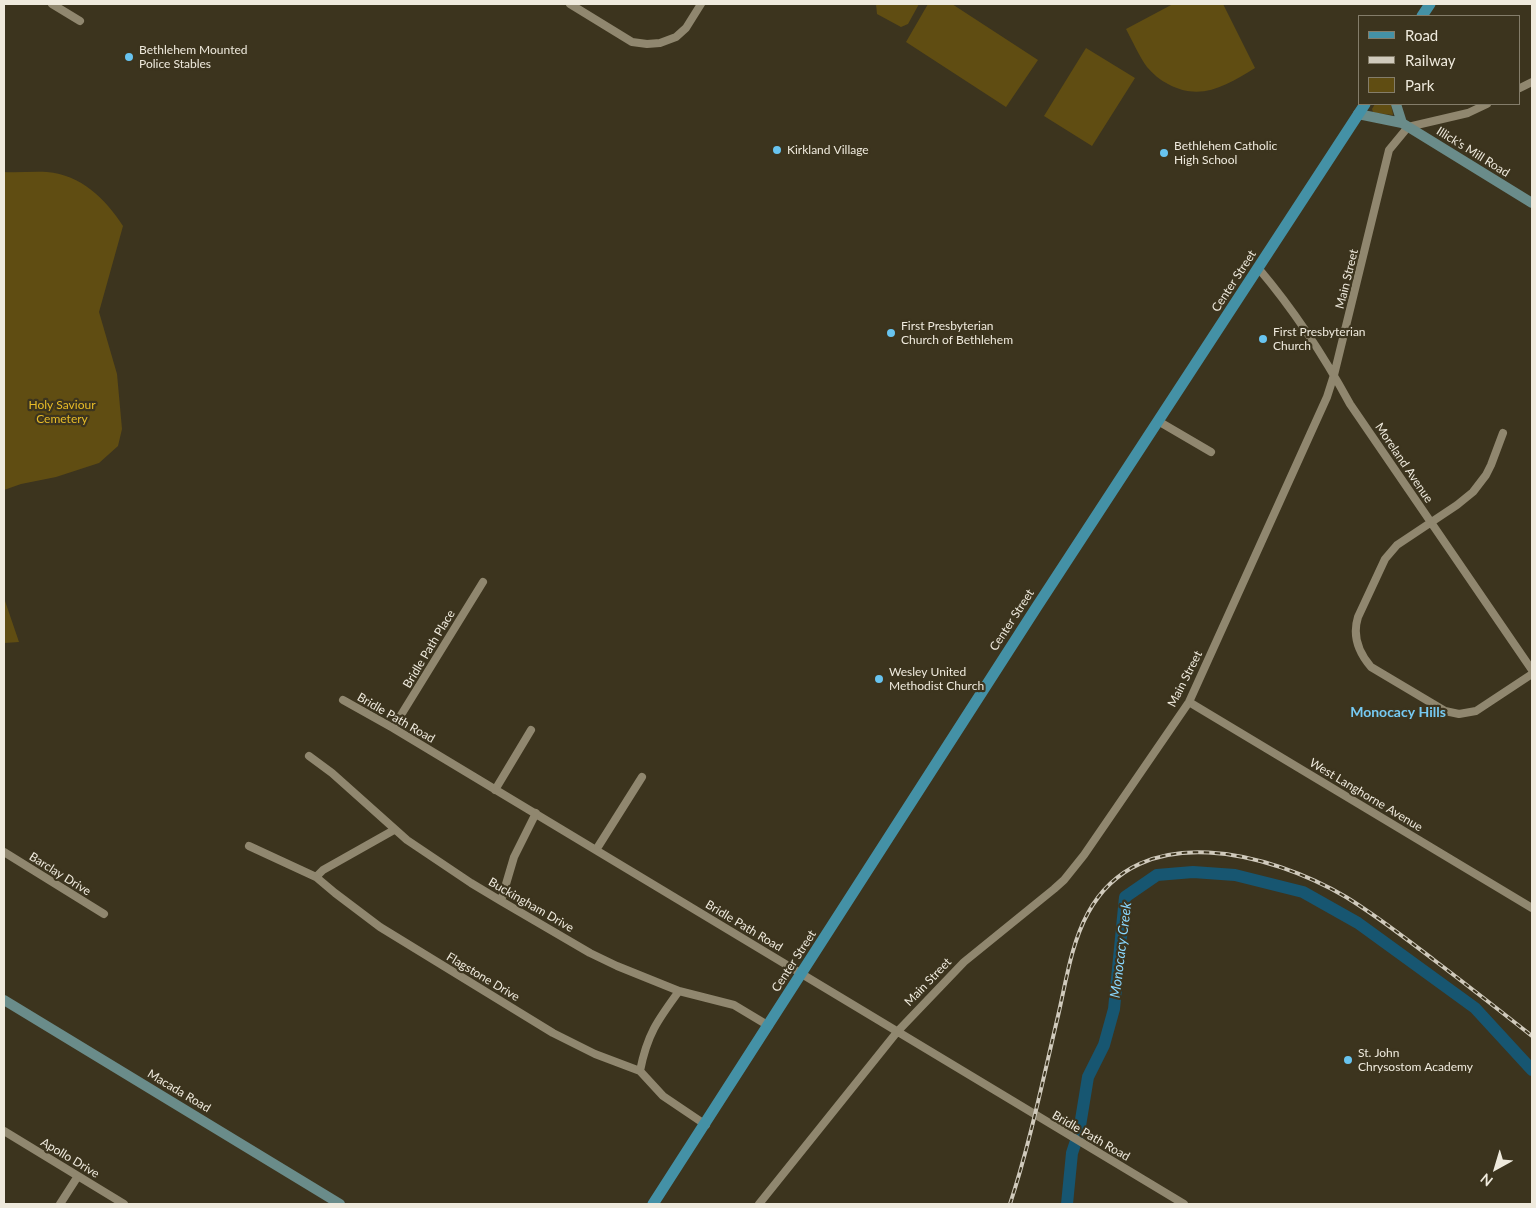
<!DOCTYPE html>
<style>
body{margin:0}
#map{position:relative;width:1536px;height:1208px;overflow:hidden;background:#3c341e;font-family:Lato,sans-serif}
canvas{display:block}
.frame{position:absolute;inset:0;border:5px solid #efeadd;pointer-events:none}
.legend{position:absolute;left:1358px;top:15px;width:162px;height:90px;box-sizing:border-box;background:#3c341e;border:1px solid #847d6a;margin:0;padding:6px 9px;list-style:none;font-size:15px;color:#efeadd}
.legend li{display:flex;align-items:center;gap:10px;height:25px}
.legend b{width:25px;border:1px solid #847d6a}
.north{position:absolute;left:1471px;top:1143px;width:50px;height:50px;-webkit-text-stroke:4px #3c341e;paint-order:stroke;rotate:219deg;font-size:14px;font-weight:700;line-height:20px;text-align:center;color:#efeadd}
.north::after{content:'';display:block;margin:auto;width:18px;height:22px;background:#efeadd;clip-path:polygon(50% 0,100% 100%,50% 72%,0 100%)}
</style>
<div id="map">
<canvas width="1536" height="1208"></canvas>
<div class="frame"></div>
<ul class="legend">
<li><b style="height:6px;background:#4491a6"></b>Road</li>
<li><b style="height:6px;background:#d0cabc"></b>Railway</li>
<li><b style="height:14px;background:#604d12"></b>Park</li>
</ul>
<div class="north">N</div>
</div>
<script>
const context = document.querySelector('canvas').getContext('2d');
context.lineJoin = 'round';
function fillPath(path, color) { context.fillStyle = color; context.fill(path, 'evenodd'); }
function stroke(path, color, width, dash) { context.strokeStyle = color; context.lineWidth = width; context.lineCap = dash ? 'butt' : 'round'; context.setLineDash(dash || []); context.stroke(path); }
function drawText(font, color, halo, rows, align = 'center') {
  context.font = font + ' Lato,sans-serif'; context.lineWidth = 4.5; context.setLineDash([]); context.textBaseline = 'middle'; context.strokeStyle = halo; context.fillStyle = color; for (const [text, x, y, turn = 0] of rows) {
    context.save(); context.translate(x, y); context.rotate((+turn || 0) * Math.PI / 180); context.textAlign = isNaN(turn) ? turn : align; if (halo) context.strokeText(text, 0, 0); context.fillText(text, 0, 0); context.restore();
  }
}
fillPath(new Path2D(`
 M876,4H919L908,24L901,27L877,14Z
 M928,4H952L1038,60L1006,107L906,42Z
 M1173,4H1223L1255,68C1227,85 1201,102 1168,84C1160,80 1153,74 1147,67C1139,56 1133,42 1126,29Z
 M1086,48L1135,78L1092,146L1044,116Z
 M1375,104H1391L1393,115L1376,113L1373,112L1372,109Z
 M4,172C18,173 33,171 47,172C81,175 105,198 123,226L99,312L117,374L122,429L118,446L99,463L56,477L21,484L4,490Z
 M4,598L19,642L4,643Z`), '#604d12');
stroke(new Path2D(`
 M1067,1204L1072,1153L1079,1132L1088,1077L1104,1045L1114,1009L1125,897L1157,875L1193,872L1235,875L1303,892L1358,923L1475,1008L1532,1070`), '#175671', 12);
stroke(new Path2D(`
 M52,4L80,21
 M570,4L632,42L647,44L660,43L676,37L686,28L701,4
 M1520,88L1532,82
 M1259,269C1293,309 1325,358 1350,404L1532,670
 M1158,421L1211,452
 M1503,433L1491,465L1486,475L1473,492L1457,505L1397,545L1385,559L1358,617C1352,636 1359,653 1371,667L1445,711L1459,714L1476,711L1532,674
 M343,700L393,728L1184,1204
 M1189,702L1532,908
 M393,728L483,582
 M309,756L332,773L407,840L471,883L501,901L590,953L617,966L679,991L734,1005L769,1026
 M495,790L531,730
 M249,846L316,877L335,893L380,927L553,1033L595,1054L640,1071L663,1096L706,1125
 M596,850L642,777
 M4,852L104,914
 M316,877L323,870L394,830
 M501,901L514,857L536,813
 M640,1071C647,1035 657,1021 679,991
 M4,1131L124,1204
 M60,1204L78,1176
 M759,1204L897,1032L964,962L1054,889L1064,880L1084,855L1189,702L1327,397L1334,375L1389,150L1408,127L1468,113L1487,104`), '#90876f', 8);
stroke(new Path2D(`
 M1396,104L1402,123
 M1358,114L1402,123L1532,203
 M4,1000L340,1204`), '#6a8c8a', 10);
stroke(new Path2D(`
 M1422,16L1430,4
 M653,1204L1036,608L1365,104`), '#4491a6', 11);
const rail = new Path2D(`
 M1010,1204C1030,1143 1043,1079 1058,1016C1066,982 1071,944 1088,913C1140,817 1271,853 1346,897C1377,916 1405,938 1434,960C1467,985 1499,1010 1532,1036`);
stroke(rail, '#d0cabc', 4);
stroke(rail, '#3c341e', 2, [5.5]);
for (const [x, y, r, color] of [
 [129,57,5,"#68c4f0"],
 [777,150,5,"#68c4f0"],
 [1164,153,5,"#68c4f0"],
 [891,333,5,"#68c4f0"],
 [1263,339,5,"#68c4f0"],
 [879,679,5,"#68c4f0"],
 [1348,1060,5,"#68c4f0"]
]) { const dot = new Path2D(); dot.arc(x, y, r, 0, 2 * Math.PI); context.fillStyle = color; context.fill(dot); stroke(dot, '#3c341e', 2); }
drawText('12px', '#efeadd', '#3c341e', [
 ["Bethlehem Mounted",139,50],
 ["Police Stables",139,64],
 ["Bethlehem Catholic",1174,146],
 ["High School",1174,160],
 ["Kirkland Village",787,150],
 ["First Presbyterian",901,326],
 ["Church of Bethlehem",901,340],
 ["First Presbyterian",1273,332],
 ["Church",1273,346],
 ["Wesley United",889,672],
 ["Methodist Church",889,686],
 ["St. John",1358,1053],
 ["Chrysostom Academy",1358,1067]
], 'left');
drawText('12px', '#efeadd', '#3c341e', [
 ["Illick's Mill Road",1473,152,32],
 ["Main Street",1347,279,-76],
 ["Center Street",1234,281,-57],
 ["Moreland Avenue",1404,463,56],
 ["Center Street",1012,620,-57],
 ["Bridle Path Place",429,649,-59],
 ["Main Street",1185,679,-63],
 ["Bridle Path Road",396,718,30],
 ["West Langhorne Avenue",1366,795,31],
 ["Barclay Drive",60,874,32],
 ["Buckingham Drive",531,905,30],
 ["Bridle Path Road",744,926,31],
 ["Center Street",794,961,-57],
 ["Flagstone Drive",483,977,31],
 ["Main Street",928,982,-46],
 ["Macada Road",179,1091,31],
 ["Bridle Path Road",1091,1136,30],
 ["Apollo Drive",70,1158,31]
]);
drawText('12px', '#e7bb27', '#3c341e', [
 ["Holy Saviour",62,405],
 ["Cemetery",62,419]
]);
drawText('bold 14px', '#76caf3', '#3c341e', [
 ["Monocacy Hills",1398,712]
]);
drawText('italic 14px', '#89d7fe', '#3c341e', [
 ["Monocacy Creek",1121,950,-83]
]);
</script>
